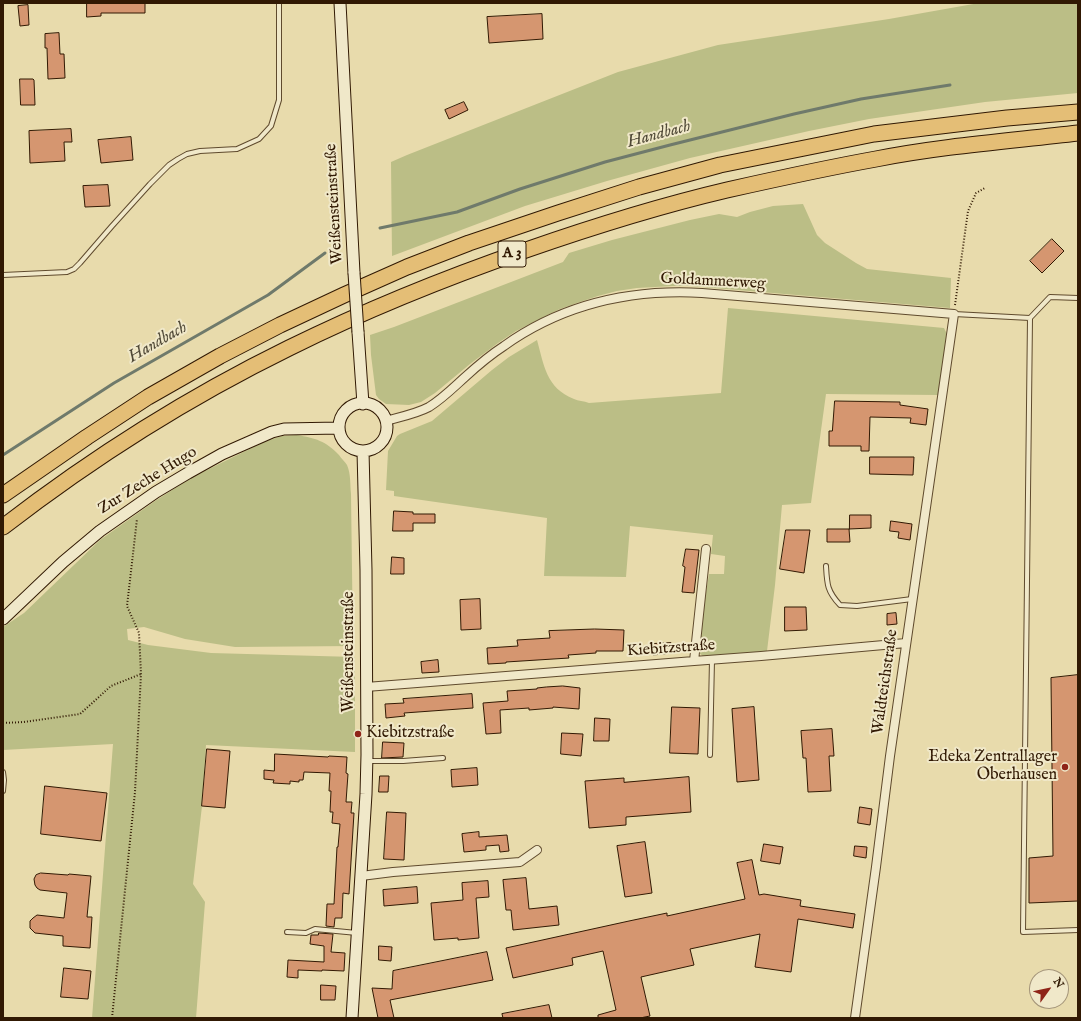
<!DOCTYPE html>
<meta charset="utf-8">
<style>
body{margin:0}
#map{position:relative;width:1081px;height:1021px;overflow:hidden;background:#e8dbac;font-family:"IM FELL English",serif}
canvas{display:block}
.frame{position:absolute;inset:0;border:4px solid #311903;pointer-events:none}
.north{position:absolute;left:1029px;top:969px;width:40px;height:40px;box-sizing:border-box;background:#f0e8c9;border:1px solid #a4957a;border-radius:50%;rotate:57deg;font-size:11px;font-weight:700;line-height:16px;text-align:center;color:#311903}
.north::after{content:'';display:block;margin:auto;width:14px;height:18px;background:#8f2418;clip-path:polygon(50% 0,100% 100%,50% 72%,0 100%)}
</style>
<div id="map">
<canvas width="1081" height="1021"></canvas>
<div class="frame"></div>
<div class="north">N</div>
</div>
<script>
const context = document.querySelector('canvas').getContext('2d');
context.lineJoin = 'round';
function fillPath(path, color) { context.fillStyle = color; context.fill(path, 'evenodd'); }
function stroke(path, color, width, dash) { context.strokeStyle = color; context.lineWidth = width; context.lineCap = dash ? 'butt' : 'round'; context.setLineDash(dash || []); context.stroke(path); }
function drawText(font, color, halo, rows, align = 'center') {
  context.font = font + ' "IM FELL English",serif'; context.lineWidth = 4; context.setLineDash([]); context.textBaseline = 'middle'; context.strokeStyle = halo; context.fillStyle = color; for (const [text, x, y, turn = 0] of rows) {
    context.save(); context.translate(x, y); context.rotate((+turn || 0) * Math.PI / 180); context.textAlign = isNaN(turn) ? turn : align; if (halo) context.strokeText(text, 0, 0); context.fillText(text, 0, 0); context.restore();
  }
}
fillPath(new Path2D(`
 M979,3H1078V93L985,102L869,119L809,131L690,158L607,181L525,206L392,256L391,162L407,155L618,72L718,45L889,19Z
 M803,204L817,235L825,243L856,263L867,269L951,278L950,308L690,286H673L637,288L617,291L598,296L577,303L560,309L516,331L498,343L470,364L435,393L421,402L409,405L386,404L379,399L376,395L371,355L370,335L394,327L563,262L569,253L612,240L690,220L719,214L737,217L750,212L773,206Z
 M728,308L944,328L947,334L939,395L826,394L811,503L782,505L775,585L767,651L704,657L698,652L697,647L709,574H724L725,556L711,554L713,535L630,526L626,577L544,576L547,518L394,496V491L386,490L388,451L397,436L400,434L432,421L492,370L509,357L537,340C544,365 546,388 574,399C578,401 584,401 589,403L721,393Z
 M297,435C315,438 326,441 339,455C341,458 345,462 347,465C351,474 350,485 351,494L353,646L235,647L185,639L144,627L127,629L128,640L148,645L211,653L355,657V752L206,745L202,806L193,884L205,902L196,1018H92L113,744L3,750V627L24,613L100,540L155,501L191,478L219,464L266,441L282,436Z`), '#bbbe86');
stroke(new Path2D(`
 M380,228L457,212L520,189L605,162L670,145L794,114L861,99L950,85
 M3,455L114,383L268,295L325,253`), '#6f7a6b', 3);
const building = new Path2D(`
 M87,3H145V13H101V16L87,17Z
 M28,5L29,25L20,26L18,6Z
 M542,14L543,39L489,43L487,17Z
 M59,33L60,54H64L65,78L48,79L47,48H45V34Z
 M20,79H33L34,80L35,105H21Z
 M464,102L468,110L449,119L445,110Z
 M71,129L72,142H64L65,161L30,163L29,131Z
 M131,137L133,160L101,163L98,140Z
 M108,185L110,206L85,207L83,186Z
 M1052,239L1064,251L1042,273L1030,261Z
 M835,401L900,402V405L928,409L926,425L910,423L911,418L870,417L869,451H861V446H829V431H832Z
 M870,457H914L913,475L870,474Z
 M394,511L413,512V514H435V523H413V531H393Z
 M850,515H871V528L849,529L850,542H827V529H849Z
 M891,521L912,524L910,540L898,538L899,532L890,531Z
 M786,530H810L804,573L780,569Z
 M686,549L699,550L694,593L682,592L685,567L683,566Z
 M392,557L404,558V574H391Z
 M480,599L481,629L461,630L460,600Z
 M785,607H806L807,630L785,631Z
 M896,613L897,624L887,625V614Z
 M595,629L624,630L623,651H596V653L568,655L569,658L506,662V663L488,664L487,648L518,646L517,640L550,638L549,631Z
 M671,643L672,653L653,655L652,644Z
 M438,660L439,672L422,673L421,662Z
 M1078,675V901L1029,903V858L1053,856L1051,678Z
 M563,686L580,688L579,709L553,707V708L529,710V708L500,710L501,733L486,734L483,703L508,701L507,691L537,689V688L546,687Z
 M472,694L473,708L404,713L405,716L386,718L385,704L404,703L403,699Z
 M672,707L700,708L698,754L670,753Z
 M754,707L759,780L737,782L732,709Z
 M595,718L610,719L609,741H594Z
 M832,729L834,756H829L831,791L808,792L806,758H803L801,731Z
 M562,733L583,734L581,756L561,754Z
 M383,742L404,743L403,757L382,758Z
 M207,749L230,751L225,808L202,806Z
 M275,754L328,757L329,756L347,757L346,773L348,774L346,802H352L351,813H354L349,894L343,893L342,918H335L334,927L326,926L327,904H334L337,847H338L340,824L332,823L333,812H330L331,791H329L330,773L304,772L303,780H299V782L290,781V784L273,783L274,780L264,779V770L274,771Z
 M477,768L478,785L452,787L451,770Z
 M380,776H389L388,792H379Z
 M689,777L691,812L626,817V825L589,828L585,781L624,778V782Z
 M45,786L107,793L101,841L41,834Z
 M860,807L872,809L870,825L858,823Z
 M387,812L406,813L404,860L384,859Z
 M479,832V837L507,835L509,851L500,852L499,845L486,846V850L464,852L462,834Z
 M645,842L652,893L625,897L617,846Z
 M764,844L783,847L780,864L761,861Z
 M855,846L867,847L866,858L854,856Z
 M752,860L759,895L764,894L801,900L800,906L855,914L853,928L798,919L791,972L755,967L760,934L690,949L694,965L641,977L650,1016L640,1018H598V1015L616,1010L603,951L572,958L573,965L513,978L506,948L629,921L667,913V916L745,899L737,863Z
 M41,873L68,875L69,874L91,876L87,917H92L90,948L63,946V936L35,933L30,928V921L33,918L37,915L64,918L67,893L40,890L37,888L35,885L34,879L36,875Z
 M526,878L529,909L557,906L559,925L513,930L511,910H506L503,880Z
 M488,881L489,897L476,898L479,938L458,940V938L434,940L431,903L463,900L462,883Z
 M417,887L418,903L384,906L383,890Z
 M319,933L333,934L331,952L345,953L344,971L322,970V971L298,970V978L287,977L288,960L324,962V946L310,944L311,935H318Z
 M379,946L392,947L391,961L379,960Z
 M487,952L493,980L390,1000L394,1018H378L372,988L392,989L393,971Z
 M64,968L91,971L88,999L61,997Z
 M321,985L336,986L335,1000H321Z
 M549,1005L552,1018H503L502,1014Z`);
fillPath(building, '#d59670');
stroke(building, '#311903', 1);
const lane = new Path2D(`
 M3,275L67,272L74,269L80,263L112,226L150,184L169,165L178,159L187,154L200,151L237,149L259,139L271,126L279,100V3
 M1078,298L1050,297L1030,318L1023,932L1078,930
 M954,314L1030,318
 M826,566C827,584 827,591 840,605L857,606L912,599
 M710,755L712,660
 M367,761H403L443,758
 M3,772L4,780L3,791
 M287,932L306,933L315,929L357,933`);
const street = new Path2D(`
 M385,421C400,417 416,414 429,407C442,399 453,388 464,378C476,367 490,355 504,346C563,304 631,289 702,293L954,314L890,756L876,867L855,1018
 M694,661L706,549
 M366,687L481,678L694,661L761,656L906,643
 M361,876L393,872L520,862L537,850`);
const secondary = new Path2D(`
 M340,3L354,273
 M358,332L363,404
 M339 427a24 24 0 1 1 48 0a24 24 0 1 1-48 0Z
 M3,619L63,562L100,531L156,492L188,473L222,454L272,432L284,429L339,428
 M352,1018L366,794L367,755L366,570L363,451`);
const highway = new Path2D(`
 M3,495L87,437L148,397L220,356L280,325L344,295L407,267L469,243L558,213L639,187L720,165L874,134L1007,118L1078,112
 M3,527C91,459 189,397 289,348C366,310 445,278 526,250C592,227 659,206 727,190C776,179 826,168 876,159C942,146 1010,141 1078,133`);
stroke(lane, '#5f4a2d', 6);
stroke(street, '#5f4a2d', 10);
stroke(secondary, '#311903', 13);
stroke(highway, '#311903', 17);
stroke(new Path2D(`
 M955,305L968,211L976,193L985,188
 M3,723L24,722L80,714L111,686L141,674
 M112,1018L135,792L141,674L139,633L127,606L137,519`), '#311903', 2, [1, 2]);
stroke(lane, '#f0e8c9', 4);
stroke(street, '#f0e8c9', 8);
stroke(secondary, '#f0e8c9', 11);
stroke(highway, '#e4be76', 15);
const secondaryBridge = new Path2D(`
 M354,273L358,332`);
stroke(secondaryBridge, '#311903', 13, []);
stroke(secondaryBridge, '#f0e8c9', 11);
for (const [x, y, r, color] of [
 [358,734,4,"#8f2418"],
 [1065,767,4,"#8f2418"]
]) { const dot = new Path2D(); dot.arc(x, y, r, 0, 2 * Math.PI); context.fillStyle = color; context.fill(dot); stroke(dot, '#f0e8c9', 1.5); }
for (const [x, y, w] of [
 [512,254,28]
]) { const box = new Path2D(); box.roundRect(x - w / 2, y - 13, w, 26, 3); context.fillStyle = '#f0e8c9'; context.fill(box); stroke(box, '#311903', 1); }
drawText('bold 15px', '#311903', null, [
 ["A 3",512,254]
]);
drawText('16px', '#311903', '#f0e8c9', [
 ["Weißensteinstraße",335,204,-93],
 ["Goldammerweg",713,282,3],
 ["Zur Zeche Hugo",148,481,-32],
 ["Kiebitzstraße",671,649,-4],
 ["Weißensteinstraße",350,652,-90],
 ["Waldteichstraße",886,682,-82]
]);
drawText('16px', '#311903', '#f0e8c9', [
 ["Kiebitzstraße",366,734],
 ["Edeka Zentrallager",1057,758,"right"],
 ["Oberhausen",1057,776,"right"]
], 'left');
drawText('italic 17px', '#504937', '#f0e8c9', [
 ["Handbach",659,135,-15],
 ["Handbach",158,343,-30]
]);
</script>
